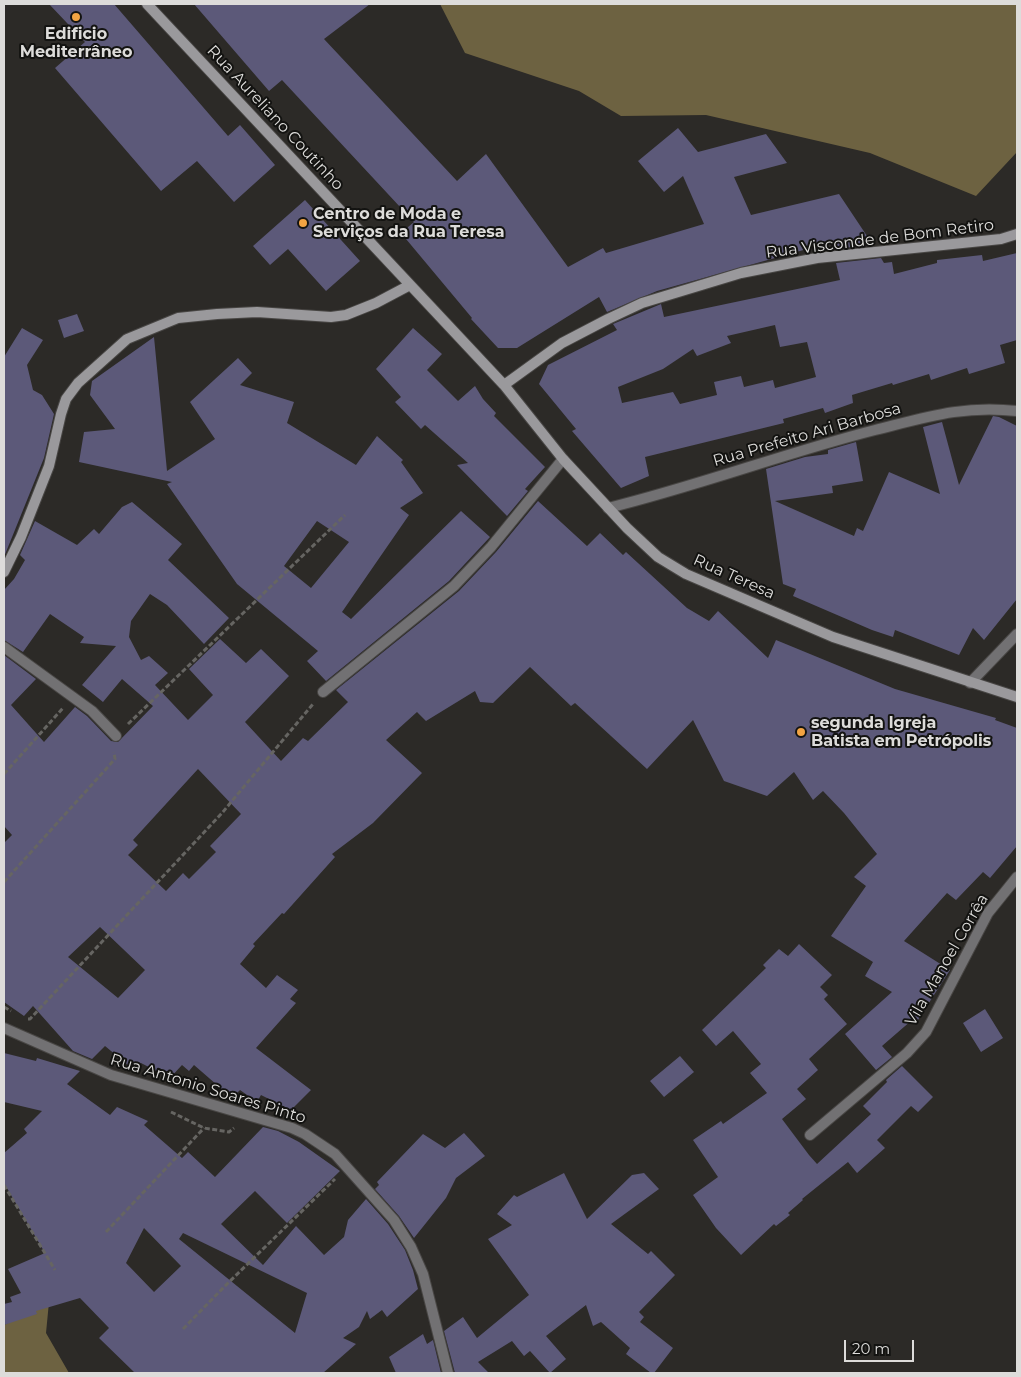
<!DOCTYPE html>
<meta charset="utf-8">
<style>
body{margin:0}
#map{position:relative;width:1021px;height:1377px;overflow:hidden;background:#2c2a27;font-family:Montserrat,sans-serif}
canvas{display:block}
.frame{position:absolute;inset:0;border:5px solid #dddcda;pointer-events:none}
.scale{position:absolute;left:844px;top:1340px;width:70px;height:22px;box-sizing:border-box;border:2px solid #dddcda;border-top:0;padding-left:6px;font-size:15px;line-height:18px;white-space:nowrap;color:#dddcda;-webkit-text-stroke:4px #131311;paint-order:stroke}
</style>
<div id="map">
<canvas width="1021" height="1377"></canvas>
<div class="frame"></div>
<div class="scale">20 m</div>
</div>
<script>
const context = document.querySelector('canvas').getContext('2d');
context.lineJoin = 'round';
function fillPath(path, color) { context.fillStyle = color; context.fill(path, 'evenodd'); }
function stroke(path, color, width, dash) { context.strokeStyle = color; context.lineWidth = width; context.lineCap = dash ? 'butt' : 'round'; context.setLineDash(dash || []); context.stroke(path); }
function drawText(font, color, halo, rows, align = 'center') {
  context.font = font + ' Montserrat,sans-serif'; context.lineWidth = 4; context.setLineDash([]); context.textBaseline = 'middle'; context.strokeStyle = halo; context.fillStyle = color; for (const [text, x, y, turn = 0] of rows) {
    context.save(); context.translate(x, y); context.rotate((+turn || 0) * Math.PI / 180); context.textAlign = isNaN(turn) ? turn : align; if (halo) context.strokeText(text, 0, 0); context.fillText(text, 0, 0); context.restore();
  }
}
fillPath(new Path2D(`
 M440,4H1017V152L976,196L870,153L706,115L621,116L579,91L465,53Z
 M49,1302L46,1333L69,1373H4V1325Z`), '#6d6241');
fillPath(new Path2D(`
 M49,4H114L228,136L240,125L275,165L234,202L197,161L161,191L55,68L85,42Z
 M194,4H370L324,39L457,181L486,154L568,267L603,248L606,253L704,224L683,176L664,192L638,161L678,128L698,152L766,134L787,163L734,177L751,215L839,194L873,245L833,249L832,242L657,291L607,312L599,297L517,348H498L471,319L472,318L401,233L414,222L282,80L269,91Z
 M305,200L360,261L326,291L288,249L270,265L253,246Z
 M1017,253V340L1000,345L1005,363L969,374L967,368L931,380L929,374L893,385L892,383L852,395L853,403L825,413L823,408L783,419L784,423L645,457L649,476L621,488L572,431L576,429L539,384L548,365L617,330L613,324L661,304L664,317L840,280L836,263L881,258L884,263L892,262L894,274L937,263V260L982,255L983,261ZM775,325L780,347L807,342L816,377L775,388L773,380L744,387L741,376L714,382L717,395L680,404L673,392L622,403L618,387L663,369L693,349L697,356L731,343L727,336Z
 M77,314L84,331L64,338L58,320Z
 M22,328L43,340L27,365L33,390L42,395L54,414L44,458L4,557V357Z
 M413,328L442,354L427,370L458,401L475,386L483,399L496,413L494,416L545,467L525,489L528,491L507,516L457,465L468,463L425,425L421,429L395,402L401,397L376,369Z
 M154,337L167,471L215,439L190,402L238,358L252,373L240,385L294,402L287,423L356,465L377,436L403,460L401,462L423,493L400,508L409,515L342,612L351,619L461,511L490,537L449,581L326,681L307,661L318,651L237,584L167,484L172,482L79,462L84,432L115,429L90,395L92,381ZM317,521L349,542L311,588L284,566Z
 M993,416L999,417L1017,426V599L984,640L973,628L959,655L895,630L893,637L872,630L793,596L796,589L783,584L766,469L805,457L828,454V450L856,442L863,481L832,486L833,493L775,501L854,536L857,528L863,531L889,472L940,494L923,427L942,422L959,485Z
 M538,501L587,546L600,533L623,555L626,552L687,608L709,621L718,611L768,658L776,640L895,689L996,718L995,720L1017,728V846L990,878L983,872L956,900L947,893L904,941L950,970L916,1023L912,1020L882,1046L892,1057L876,1070L845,1034L892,992L865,976L873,962L831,936L866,886L854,877L877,854L844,813L823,791L813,800L794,772L767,796L724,781L693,720L647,769L575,703L571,706L530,667L493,703L480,702L475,691L426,721L417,712L386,740L422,773L373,823L332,854L335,857L284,914L282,913L253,944L255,946L240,964L266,988L277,975L298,990L290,999L296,1003L256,1048L311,1090L291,1110L261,1095L257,1102L240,1090L232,1098L194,1065L189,1071L182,1065L170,1078L141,1063L134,1070L105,1046L92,1059L73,1051L33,1006L24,1016L4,1002V843L12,835L4,826V655L36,679L11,705L44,742L75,707L87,716L111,741L118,742L153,706L122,679L103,702L82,685L116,646L80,643L84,637L50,614L23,652L4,640V590L14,579L25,560L20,555L35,521L77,545L94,529L99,534L122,507L132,502L182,544L168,560L229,618L204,644L167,605L150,594L131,621L129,637L141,660L149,656L168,673L155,685L188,720L213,695L189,669L220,639L246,663L261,649L289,676L245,722L281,761L303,738L308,741L348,702L336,690L459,591L496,552ZM198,769L241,814L210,846L216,852L189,879L183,873L166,891L128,855L138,845L133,840ZM100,927L145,970L118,998L68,957Z
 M799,944L832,975L820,987L828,995L824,999L847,1024L809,1059L818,1070L797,1089L806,1099L782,1119L809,1155L817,1164L871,1114L863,1106L887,1082L886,1080L902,1066L933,1097L918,1112L911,1106L877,1140L885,1148L857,1173L848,1162L802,1199L803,1200L788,1213L790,1215L776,1226L774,1224L741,1255L716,1228L693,1195L718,1177L693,1140L721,1121L723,1124L767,1093L750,1073L761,1064L733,1031L716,1046L702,1030L766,968L763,965L779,949L788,956Z
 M985,1009L1003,1038L981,1052L963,1023Z
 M4,1053L36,1061L37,1058L80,1071L67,1084L110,1115L117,1107L148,1121L144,1125L182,1158L188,1152L215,1177L263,1127L278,1131L299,1142L340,1171L287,1223L255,1191L221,1224L263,1265L296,1226L324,1255L344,1237L348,1220L366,1199L388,1224L405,1250L413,1270L418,1289L387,1317L382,1310L370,1319L367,1311L359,1327L343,1338L356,1344L323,1373H135L99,1338L109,1328L80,1298L36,1311L37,1314L4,1325V1304L12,1302L10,1297L21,1293L8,1269L45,1253L4,1183V1153L27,1133L24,1129L42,1111L4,1102ZM144,1228L181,1266L154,1292L126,1263ZM183,1233L307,1293L295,1333L179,1239Z
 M680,1056L694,1072L664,1097L650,1081Z
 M464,1133L485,1156L456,1178L446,1198L414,1238L399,1216L375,1189L379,1185L377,1182L423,1134L445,1148Z
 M564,1173L587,1219L632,1175L644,1173L659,1189L611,1224L648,1254L651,1251L675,1275L639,1312L644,1317L640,1322L673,1348L654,1373H651L626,1354L630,1348L601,1322L593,1326L586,1305L546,1336L566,1359L550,1373L530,1351L524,1356L512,1341L478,1362L489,1373H455L444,1331L463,1317L477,1338L529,1295L488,1239L512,1225L497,1214L514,1195L517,1197Z
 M423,1334L427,1344L433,1340L441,1373H396L389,1357Z`), '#5c5979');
const lane = new Path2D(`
 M4,647L92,711L116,736
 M323,692L454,586L491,547L563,459`);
const street = new Path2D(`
 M608,508C698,486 785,453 875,430C927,417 963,405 1017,411
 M970,683L1017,634
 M4,1028L111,1075L292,1128L305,1134L335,1154L394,1220L411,1247L423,1274L448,1373
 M810,1135L907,1053L926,1032L988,913L1017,877`);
const secondary = new Path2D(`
 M147,4L504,385L563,459L627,528L658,557L686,574L833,637L1017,697
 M504,385L562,343L608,319L642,303L741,273L817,258L1001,239L1017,234
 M4,572L21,537L49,466L61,414L66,399L78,383L127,339L178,318L217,314L257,312L331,317L346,315L376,303L410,285`);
stroke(lane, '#484644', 12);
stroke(street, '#484644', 12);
stroke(secondary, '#484644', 12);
stroke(new Path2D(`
 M128,724L345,515
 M4,774L63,708
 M4,882L115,759L114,752
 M4,1007L11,1011
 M28,1019H30L222,813L313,704
 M171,1112L204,1128L229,1132L234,1128
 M4,1185L55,1270
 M106,1232L204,1128
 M183,1329L227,1284L335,1179`), '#666562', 3, [5, 2.5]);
stroke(lane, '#727173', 10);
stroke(street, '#727173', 10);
stroke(secondary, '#9a999c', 10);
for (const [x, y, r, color] of [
 [76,17,5,"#f3a443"],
 [303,223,5,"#f3a443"],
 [801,732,5,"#f3a443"]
]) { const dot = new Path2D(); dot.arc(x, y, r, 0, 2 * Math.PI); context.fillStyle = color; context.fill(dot); stroke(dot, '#131311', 2); }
drawText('bold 16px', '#dddcda', '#131311', [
 ["Edificio",76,34,"center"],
 ["Mediterrâneo",76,52,"center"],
 ["Centro de Moda e",313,214],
 ["Serviços da Rua Teresa",313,232],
 ["segunda Igreja",811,723],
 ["Batista em Petrópolis",811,741]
], 'left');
drawText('16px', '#dddcda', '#131311', [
 ["Rua Aureliano Coutinho",275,118,47],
 ["Rua Visconde de Bom Retiro",880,239,-7],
 ["Rua Prefeito Ari Barbosa",807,435,-16],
 ["Rua Teresa",734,577,24],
 ["Vila Manoel Corrêa",947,960,-60],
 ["Rua Antonio Soares Pinto",208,1089,17]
]);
</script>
